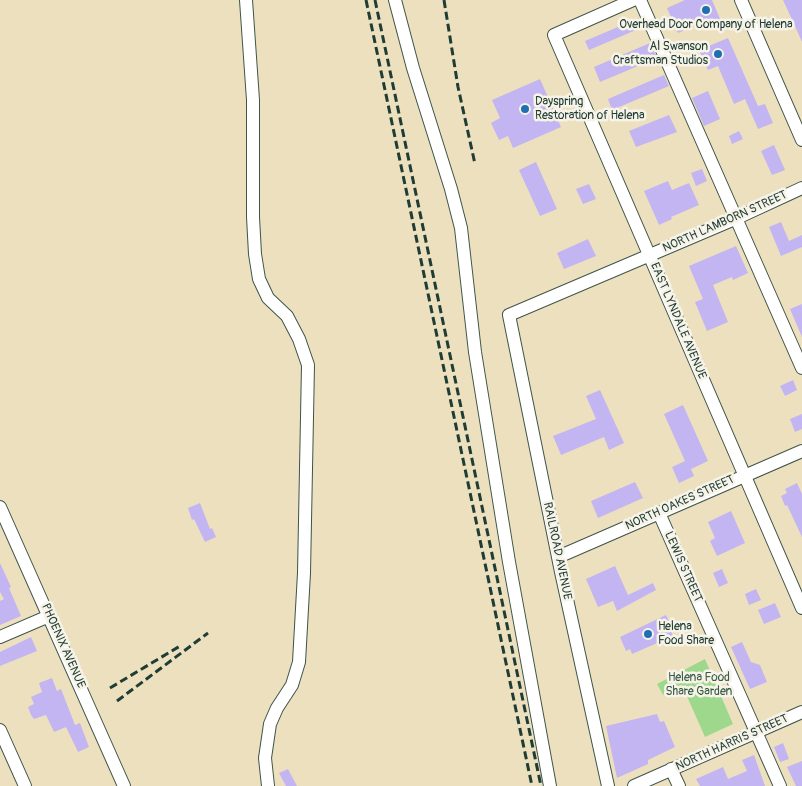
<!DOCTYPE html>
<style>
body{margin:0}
canvas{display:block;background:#ede0bf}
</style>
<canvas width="802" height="786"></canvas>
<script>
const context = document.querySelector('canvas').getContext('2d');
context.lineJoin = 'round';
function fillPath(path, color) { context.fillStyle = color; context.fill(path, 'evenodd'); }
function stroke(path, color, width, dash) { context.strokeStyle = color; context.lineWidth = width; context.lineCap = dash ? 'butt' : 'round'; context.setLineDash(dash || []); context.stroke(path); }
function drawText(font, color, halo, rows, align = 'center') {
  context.font = font + ' Pangolin,sans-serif'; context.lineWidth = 5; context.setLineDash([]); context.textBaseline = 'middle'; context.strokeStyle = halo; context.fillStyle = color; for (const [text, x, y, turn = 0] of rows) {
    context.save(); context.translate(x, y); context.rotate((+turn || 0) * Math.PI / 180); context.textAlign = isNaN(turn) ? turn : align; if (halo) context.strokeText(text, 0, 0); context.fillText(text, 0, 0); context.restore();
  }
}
fillPath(new Path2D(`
 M705,659L733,724L705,737L682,685L663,695L657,684Z`), '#9dd88c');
fillPath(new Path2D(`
 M685,0H712L721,21L703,28L701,23L678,33L667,8Z
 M783,0H802V42L795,26Z
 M639,18L643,27L589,50L585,41Z
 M728,38L758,106L765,104L773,123L758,129L745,99L734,104L718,66L708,70L699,50Z
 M650,43L657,58L600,82L594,67Z
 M664,75L669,86L612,110L608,99Z
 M540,79L561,127L513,148L508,136L499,140L491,123L500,118L492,100Z
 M708,91L720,119L704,126L692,98Z
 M669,115L677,132L636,147L629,131Z
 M739,131L743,139L732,144L729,136Z
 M774,145L785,170L772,175L761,151Z
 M536,162L557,209L540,216L519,170Z
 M702,169L707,181L696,186L691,173Z
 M668,181L672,190L689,183L699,205L671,217L672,219L659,225L644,191Z
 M589,184L596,199L583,204L576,189Z
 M781,222L789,241L802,235V247L781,256L769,227Z
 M588,239L596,256L564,269L557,253Z
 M736,246L748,273L733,280L732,277L713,285L728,322L707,331L695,302L703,299L689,266Z
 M802,304V337L790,309Z
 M793,380L797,390L785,396L780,386Z
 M600,390L624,443L609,450L604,437L561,455L553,436L596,419L586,396Z
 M683,405L708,461L691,469L694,476L679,483L672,467L685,461L664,414Z
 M802,414V429L795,432L790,419Z
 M635,482L643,498L598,518L591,501Z
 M797,483L802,494V537L787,505L785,506L781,496L787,493L785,489Z
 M200,503L210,529L212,528L216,537L205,542L194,519L192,520L188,508Z
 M731,511L745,543L717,556L710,541L715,538L708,522Z
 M0,563L11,587L9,588L21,616L0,625V601L4,599L0,592Z
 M615,566L628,595L653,583L656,590L617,611L613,601L598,607L586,579Z
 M722,569L728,583L719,587L713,573Z
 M756,589L761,600L749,605L745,594Z
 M775,603L781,617L764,624L758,610Z
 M666,615L671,625L669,626L673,636L632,654L630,649L626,651L620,637Z
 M31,637L37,651L0,666V652Z
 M742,642L751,662L760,665L767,682L750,689L731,647Z
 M52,678L57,691L61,689L75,725L80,723L89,747L78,752L66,727L54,732L46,715L34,719L31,715L28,707L34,704L31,697L42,692L39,683Z
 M657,714L660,722L664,721L675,747L648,760V764L617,778L606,726Z
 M783,743L789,759L780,762L774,747Z
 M754,755L765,786H700L696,779L723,767L728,779L747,771L742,760Z
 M802,761V786H796L787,767Z
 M288,769L297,786H286L279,773Z`), '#c2b5f2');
const minor = new Path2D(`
 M246,0L253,100V217L255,254L259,279L268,298L287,316L299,339L308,365L304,573L299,662L292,685L277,708L270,724L265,758L268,786
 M395,0L413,68L451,189L461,228L475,352L509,562L550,786
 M633,0L554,35L802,608
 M640,0L802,368
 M741,0L802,140
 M0,507L124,786
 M659,513L780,786
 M558,557L802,451
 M0,637L49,616
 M0,730L25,786
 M671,769L679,786
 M608,786L561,572L509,315L737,218L802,188
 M634,786L802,712`);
stroke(minor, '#3e5549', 14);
stroke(minor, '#fff', 12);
stroke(new Path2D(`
 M366,0L532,786
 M375,0L541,786
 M444,0L458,87L475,164
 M110,688L180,646
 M117,701L208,633`), '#1f3d34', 3, [8, 4]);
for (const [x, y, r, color] of [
 [706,10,5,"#1f6fb2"],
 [718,54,5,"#1f6fb2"],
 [525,109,5,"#1f6fb2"],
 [648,634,5,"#1f6fb2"]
]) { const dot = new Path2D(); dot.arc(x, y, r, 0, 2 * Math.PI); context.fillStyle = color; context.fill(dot); stroke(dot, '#f7f3e8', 2); }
drawText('12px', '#1f3d34', '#f7f3e8', [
 ["Overhead Door Company of Helena",706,25,"center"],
 ["Al Swanson",708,47,"right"],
 ["Craftsman Studios",708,61,"right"],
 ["Dayspring",535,102],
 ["Restoration of Helena",535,116],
 ["Helena",658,627],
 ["Food Share",658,641]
], 'left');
drawText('12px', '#1f3d34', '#f7f3e8', [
 ["NORTH LAMBORN STREET",725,222,-24],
 ["EAST LYNDALE AVENUE",678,321,67],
 ["NORTH OAKES STREET",680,503,-24],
 ["RAILROAD AVENUE",557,551,78],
 ["LEWIS STREET",683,567,66],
 ["PHOENIX AVENUE",63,646,66],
 ["NORTH HARRIS STREET",732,743,-24]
]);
drawText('12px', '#385c46', '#f7f3e8', [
 ["Helena Food",699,678],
 ["Share Garden",699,692]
]);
</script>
